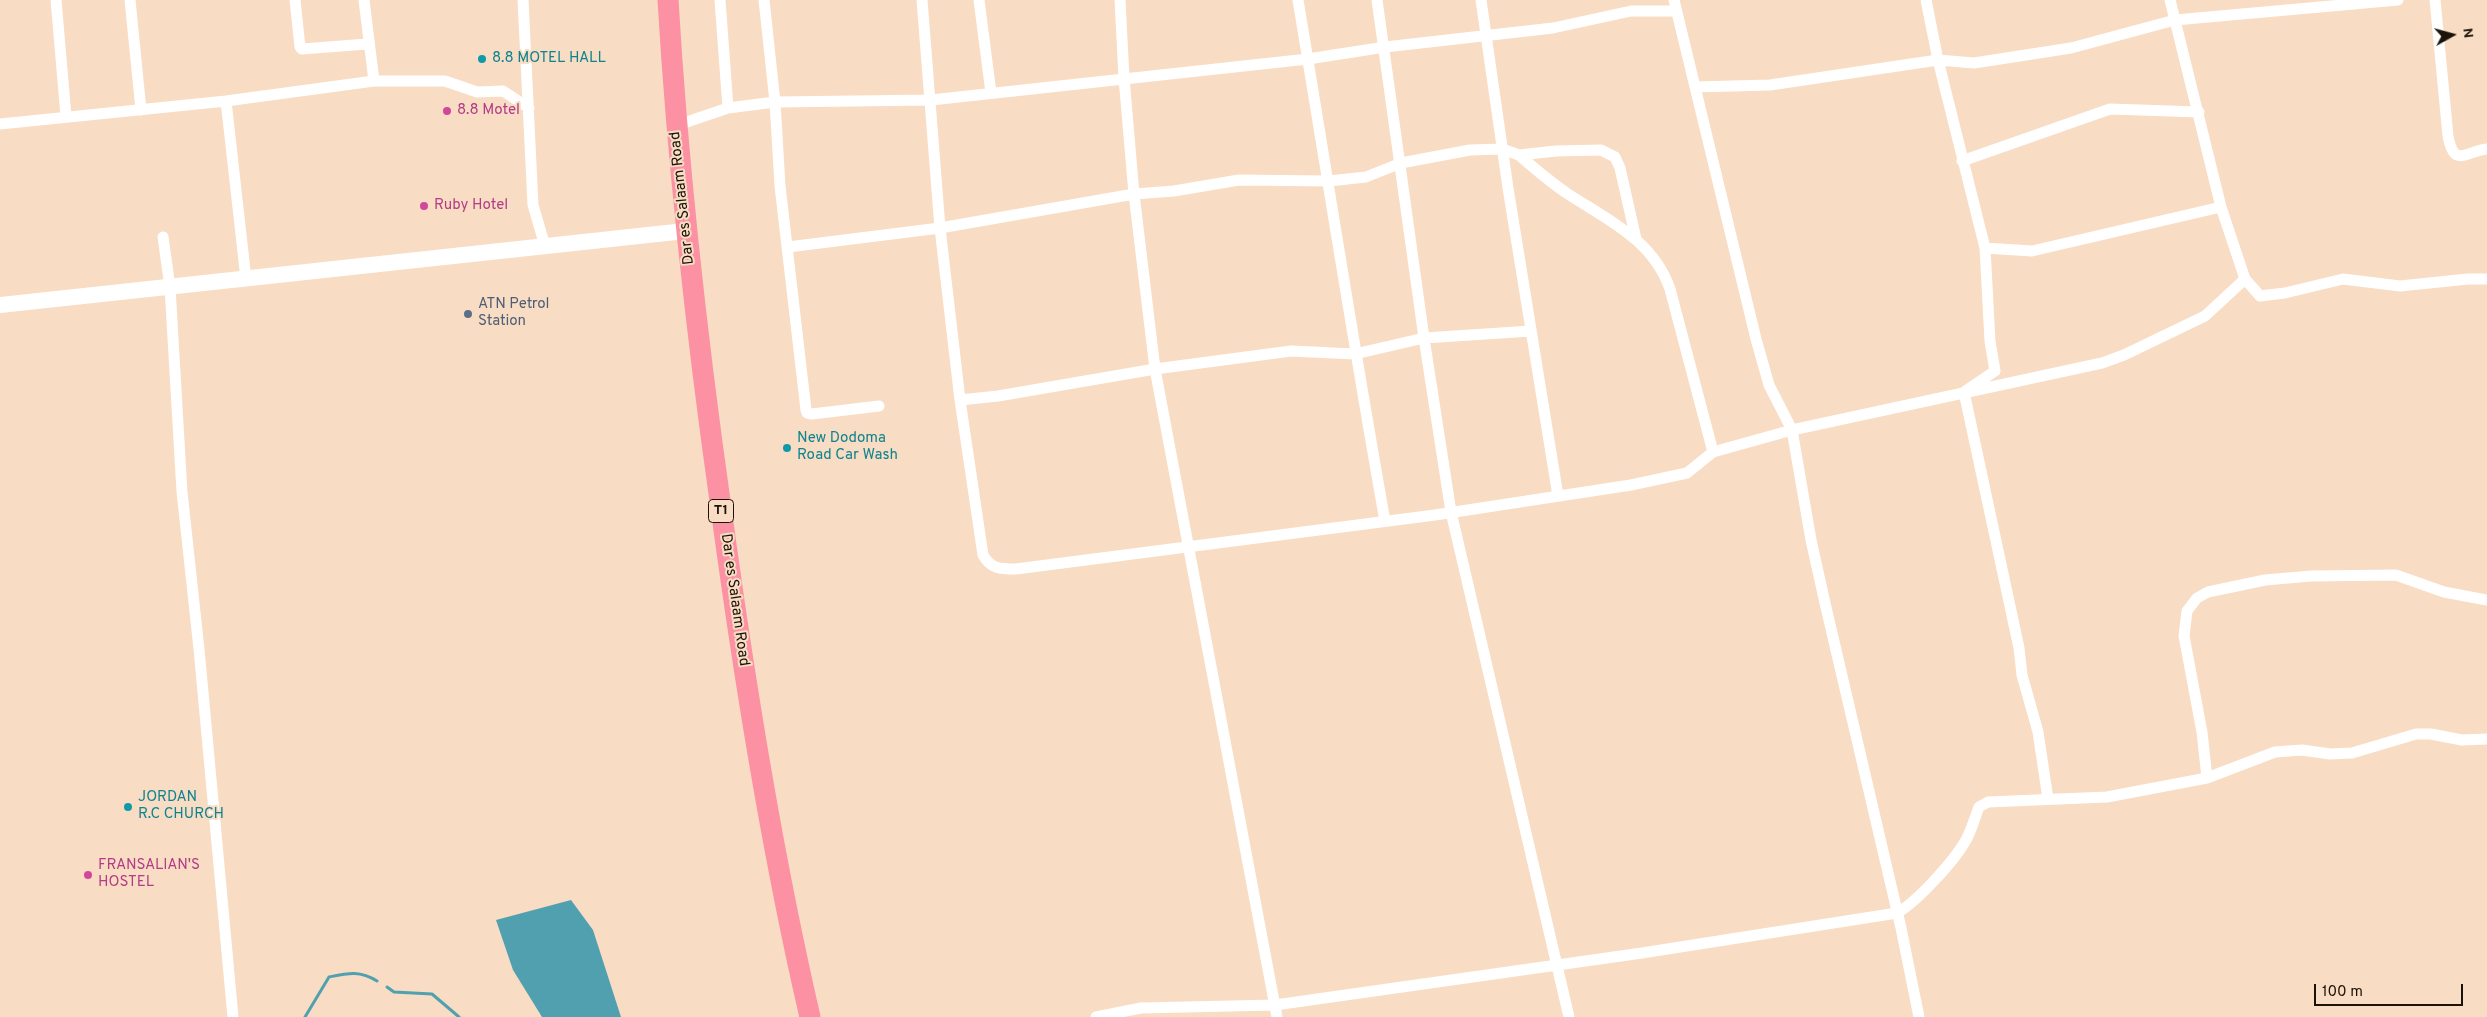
<!DOCTYPE html>
<style>
body{margin:0}
#map{position:relative;width:2487px;height:1017px;overflow:hidden;background:#f8dcc3;font-family:Overpass,sans-serif}
canvas{display:block}
.north{position:absolute;left:2427px;top:10px;width:50px;height:50px;-webkit-text-stroke:4px #f8dcc3;paint-order:stroke;rotate:83deg;font-size:14px;font-weight:700;line-height:20px;text-align:center;color:#1b1209}
.north::after{content:'';display:block;margin:auto;width:18px;height:22px;background:#1b1209;clip-path:polygon(50% 0,100% 100%,50% 72%,0 100%)}
.scale{position:absolute;left:2314px;top:984px;width:149px;height:22px;box-sizing:border-box;border:2px solid #1b1209;border-top:0;padding-left:6px;font-size:15px;line-height:18px;white-space:nowrap;color:#1b1209;-webkit-text-stroke:4px #f8dcc3;paint-order:stroke}
</style>
<div id="map">
<canvas width="2487" height="1017"></canvas>
<div class="north">N</div>
<div class="scale">100 m</div>
</div>
<script>
const context = document.querySelector('canvas').getContext('2d');
context.lineJoin = 'round';
function fillPath(path, color) { context.fillStyle = color; context.fill(path, 'evenodd'); }
function stroke(path, color, width, dash) { context.strokeStyle = color; context.lineWidth = width; context.lineCap = dash ? 'butt' : 'round'; context.setLineDash(dash || []); context.stroke(path); }
function drawText(font, color, halo, rows, align = 'center') {
  context.font = font + ' Overpass,sans-serif'; context.lineWidth = 4; context.setLineDash([]); context.textBaseline = 'middle'; context.strokeStyle = halo; context.fillStyle = color; for (const [text, x, y, turn = 0] of rows) {
    context.save(); context.translate(x, y); context.rotate((+turn || 0) * Math.PI / 180); context.textAlign = isNaN(turn) ? turn : align; if (halo) context.strokeText(text, 0, 0); context.fillText(text, 0, 0); context.restore();
  }
}
fillPath(new Path2D(`
 M571,900L593,930L621,1017H542L513,970L496,920Z`), '#50a0af');
stroke(new Path2D(`
 M387,987L394,992L432,994L459,1017
 M305,1017L329,977C348,973 360,970 377,981`), '#50a0af', 3);
stroke(new Path2D(`
 M56,0L66,116
 M130,0L141,110
 M295,0L300,47L302,49L367,44
 M364,0L374,81
 M523,0L533,205L545,246
 M720,0L728,108
 M764,0L775,102L780,186L806,410L807,413L812,414L879,406
 M922,0L940,228L960,400L983,555C991,569 1000,569 1016,569L1435,515L1631,485L1687,473L1713,452L1792,430L2102,363L2124,355L2205,316L2245,279L2260,296L2285,293L2343,279L2400,286L2468,279H2487
 M979,0L991,93
 M1120,0L1124,78L1134,194L1155,369L1277,1017
 M1298,0C1327,174 1354,348 1385,521
 M1377,0L1424,338L1451,512L1569,1017
 M1481,0L1508,188L1558,496
 M1674,0L1756,339L1769,385L1792,430L1811,540L1825,603L1901,928L1919,1017
 M1926,0L1938,60L1985,248L1990,341L1995,371L1964,392L2019,648L2022,675L2038,732L2048,799
 M2170,0L2221,207L2245,279
 M2435,0L2448,136C2454,168 2464,152 2487,149
 M1695,87L1770,85L1938,60L1974,63L2071,48L2175,20L2398,0
 M226,101L246,279
 M0,124L226,101L374,81H445L477,92L503,91L529,108
 M675,126L728,108L775,102L931,100L1308,59L1385,47L1553,28L1631,11H1676
 M1519,155C1535,169 1550,182 1568,194C1608,220 1653,240 1670,289L1713,452
 M1962,161L2110,109L2199,112
 M163,237L170,287L182,492L199,649L233,1017
 M788,247L940,228L1134,194L1174,191L1239,180L1329,181L1366,177L1401,163L1470,150L1502,149L1519,155L1556,151L1601,150L1615,157L1620,168L1636,239
 M1985,248L2032,251L2221,207
 M960,400L998,396L1155,369L1291,351L1355,354L1424,338L1531,331
 M2207,778L2202,732L2184,636L2187,611L2197,598L2208,592L2265,580L2311,576L2396,575L2444,592L2487,600
 M1096,1017L1141,1008L1275,1005L1642,953L1897,913C1917,902 1955,860 1966,840C1972,829 1975,817 1979,807L1988,802L2107,797L2207,778L2275,752L2302,750L2330,754L2352,753L2416,734H2431L2462,740L2487,739`), '#fff', 11);
stroke(new Path2D(`
 M0,305L685,231`), '#fff', 16);
stroke(new Path2D(`
 M668,0C678,170 697,339 721,508C744,679 771,849 810,1017`), '#fb91a3', 21);
for (const [x, y, r, color] of [
 [482,59,5,"#0f9aa8"],
 [447,111,5,"#d1479c"],
 [424,206,5,"#d1479c"],
 [468,314,5,"#5c6f8a"],
 [787,448,5,"#0f9aa8"],
 [128,807,5,"#0f9aa8"],
 [88,875,5,"#d1479c"]
]) { const dot = new Path2D(); dot.arc(x, y, r, 0, 2 * Math.PI); context.fillStyle = color; context.fill(dot); stroke(dot, '#f8dcc3', 2); }
for (const [x, y, w] of [
 [721,511,25]
]) { const box = new Path2D(); box.roundRect(x - w / 2, y - 11.5, w, 23, 4); context.fillStyle = '#f8dcc3'; context.fill(box); stroke(box, '#1b1209', 1); }
drawText('bold 14px', '#1b1209', null, [
 ["T1",721,511]
]);
drawText('15px', '#0d838f', '#f8dcc3', [
 ["8.8 MOTEL HALL",492,59],
 ["New Dodoma",797,439],
 ["Road Car Wash",797,456],
 ["JORDAN",138,798],
 ["R.C CHURCH",138,815]
], 'left');
drawText('15px', '#b23c85', '#f8dcc3', [
 ["8.8 Motel",457,111],
 ["Ruby Hotel",434,206],
 ["FRANSALIAN'S",98,866],
 ["HOSTEL",98,883]
], 'left');
drawText('15px', '#1b1209', '#f8dcc3', [
 ["Dar es Salaam Road",683,198,-96],
 ["Dar es Salaam Road",734,600,82]
]);
drawText('15px', '#4e5e75', '#f8dcc3', [
 ["ATN Petrol",478,305],
 ["Station",478,322]
], 'left');
</script>
